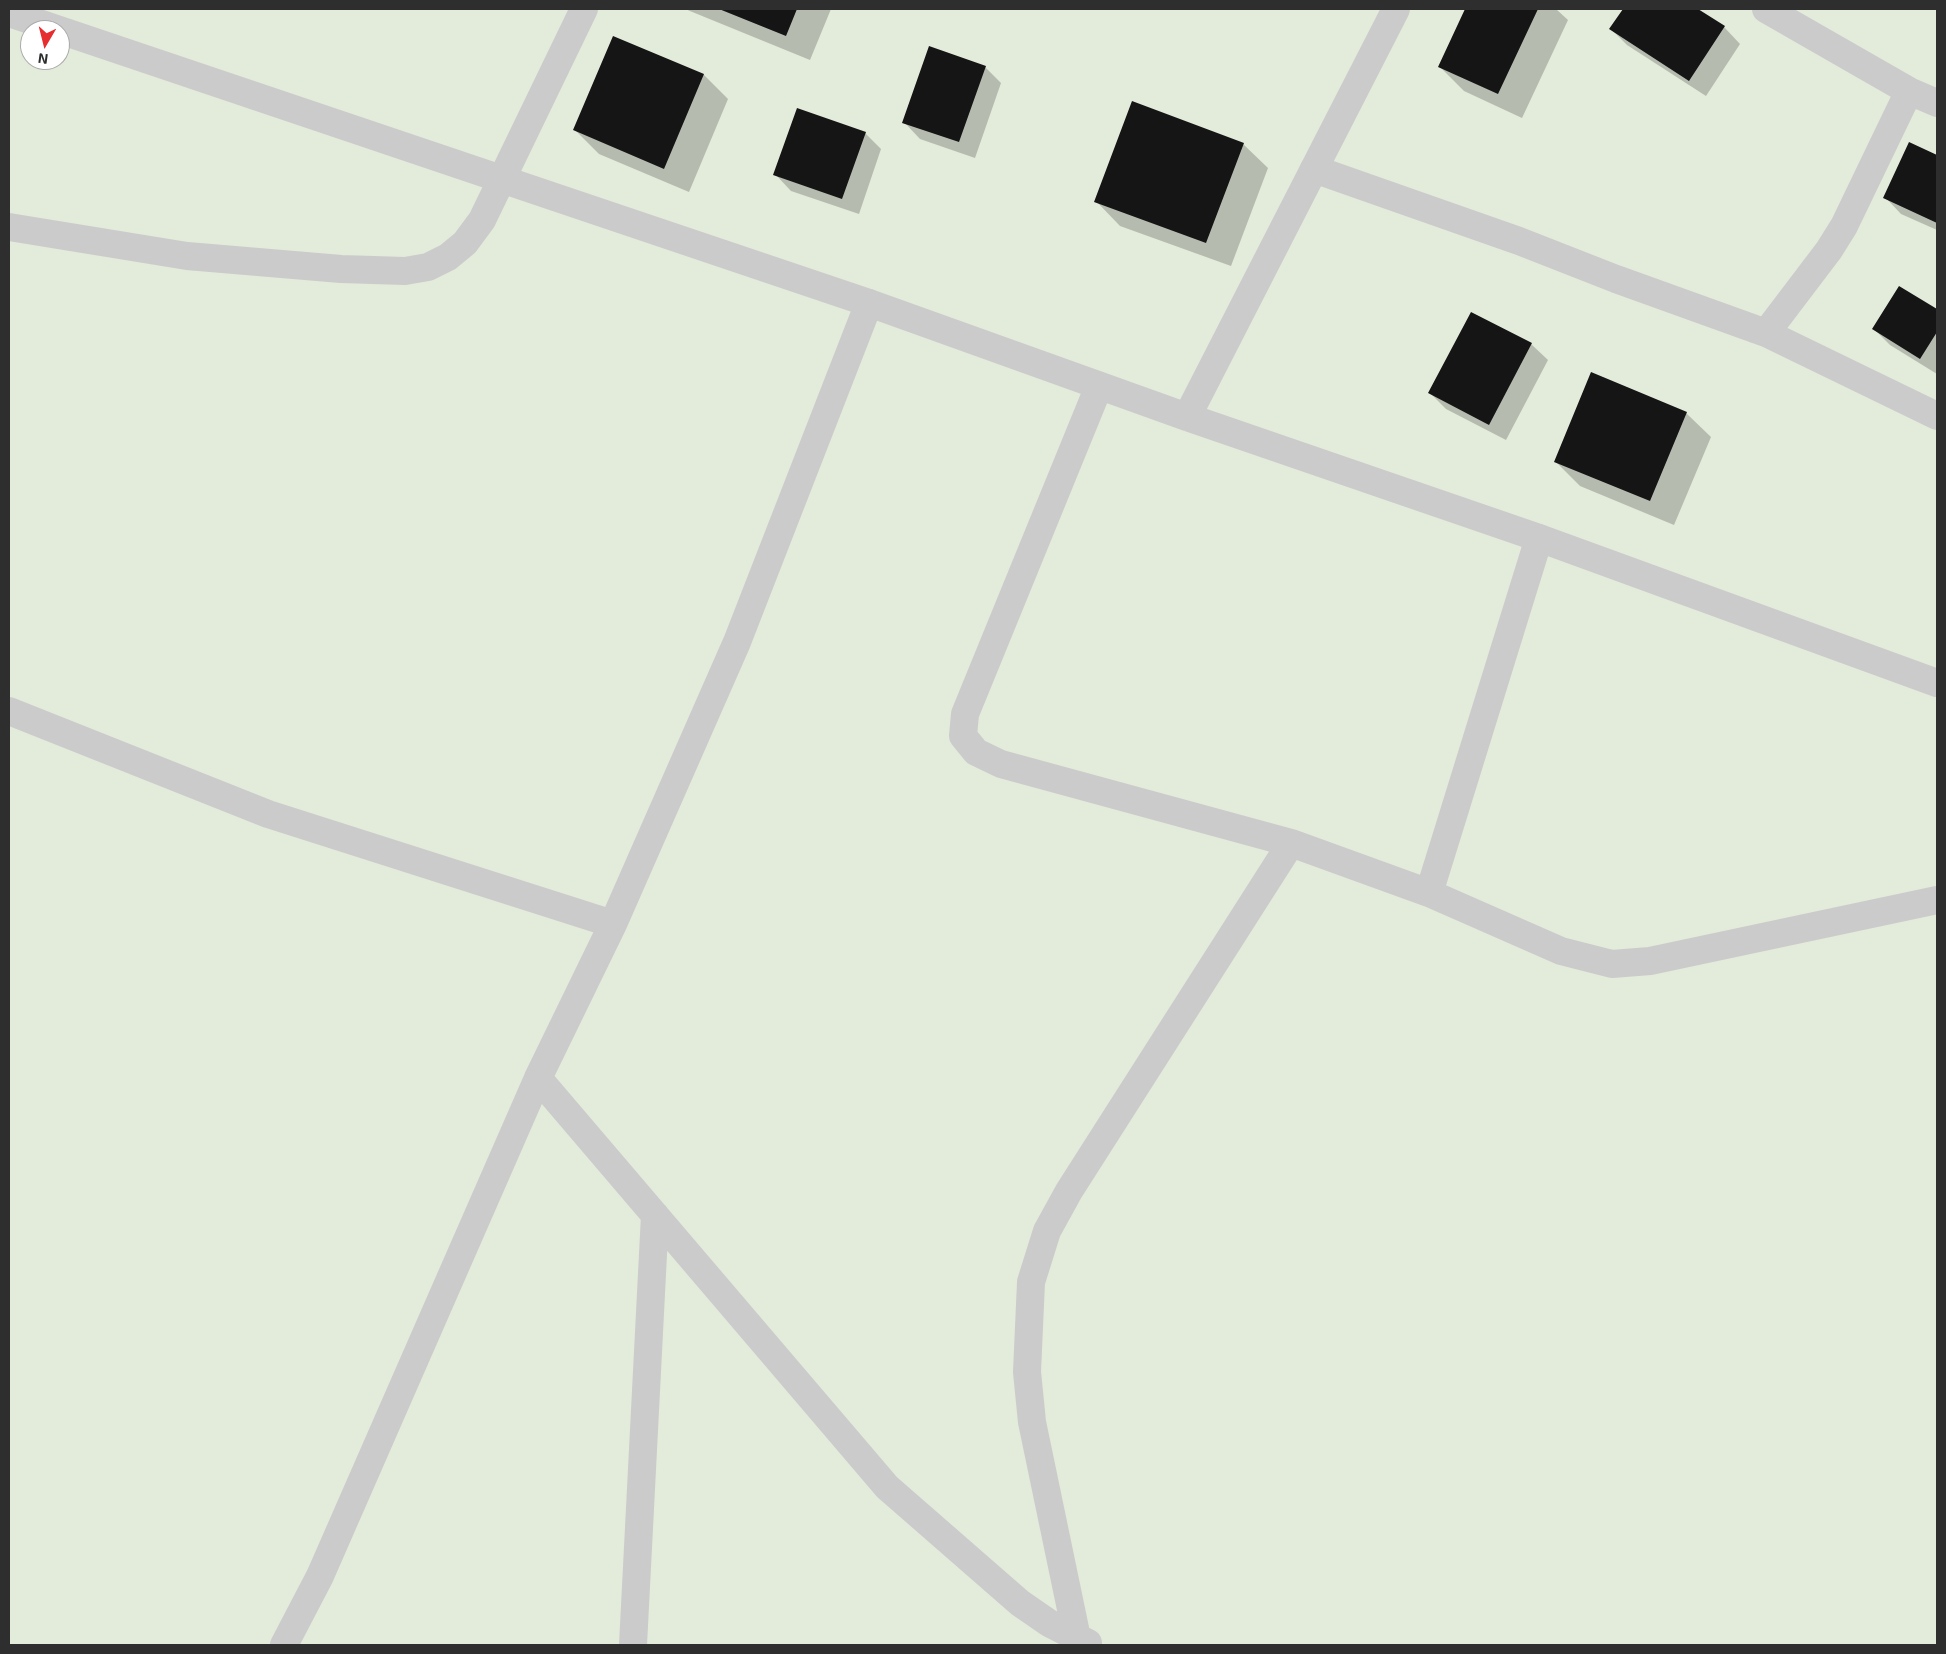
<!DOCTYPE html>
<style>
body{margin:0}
#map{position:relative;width:1946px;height:1654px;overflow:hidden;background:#fff;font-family:"Exo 2",sans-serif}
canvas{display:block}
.frame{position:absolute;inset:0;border:10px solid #2e2e2e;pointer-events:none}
.north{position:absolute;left:20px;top:20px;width:50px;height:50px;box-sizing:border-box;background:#fff;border:1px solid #ababab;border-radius:50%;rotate:188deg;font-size:14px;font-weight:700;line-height:20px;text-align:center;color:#2e2e2e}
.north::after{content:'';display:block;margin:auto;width:18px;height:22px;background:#e62e31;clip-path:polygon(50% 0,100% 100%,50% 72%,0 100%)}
</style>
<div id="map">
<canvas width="1946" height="1654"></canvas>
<div class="frame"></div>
<div class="north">N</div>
</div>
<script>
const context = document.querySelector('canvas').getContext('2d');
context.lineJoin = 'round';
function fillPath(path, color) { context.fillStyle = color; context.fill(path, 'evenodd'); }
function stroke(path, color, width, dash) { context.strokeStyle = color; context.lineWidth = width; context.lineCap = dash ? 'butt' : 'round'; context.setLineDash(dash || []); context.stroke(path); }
fillPath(new Path2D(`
 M9,9H1937V1645H9ZM30,30H60V60H30Z`), '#e3ebdb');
fillPath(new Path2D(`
 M685,9H831L810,60Z
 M1466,9H1556L1568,20L1522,118L1464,91L1439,66Z
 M1624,9H1696L1724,27L1740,44L1706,96L1627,45L1611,29Z
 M614,38L704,75L728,99L689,192L599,154L575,130Z
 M985,67L1001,83L975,158L920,139L904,122Z
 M865,133L881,149L859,214L791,191L775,174Z
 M1243,144L1268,168L1231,266L1120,226L1096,201Z
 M1909,144L1937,156V230L1901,214L1885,197Z
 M1900,287L1937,311V374L1890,345L1874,329Z
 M1472,313L1531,344L1548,360L1506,440L1446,409L1430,393Z
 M1686,413L1711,437L1674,525L1580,486L1556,462Z`), '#0003');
fillPath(new Path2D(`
 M719,9H797L786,36Z
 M1465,9H1538L1498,94L1438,67Z
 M1623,9H1698L1725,26L1689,81L1609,29Z
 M613,36L704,74L664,169L573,130Z
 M929,46L986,66L959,142L902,123Z
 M1132,101L1244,143L1206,243L1094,202Z
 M797,108L866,132L842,199L773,175Z
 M1909,142L1937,155V223L1883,198Z
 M1899,286L1937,309V332L1920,359L1872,329Z
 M1471,312L1532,343L1489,425L1428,393Z
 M1591,372L1687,412L1650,501L1554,462Z`), '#151515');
stroke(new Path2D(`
 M1766,9L1909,91L1937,103
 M1314,169L1519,241L1616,279L1766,333L1937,416
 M9,227L187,256L341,269L405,271L428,267L448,257L465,243L482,220L584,9
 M1766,333L1829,250L1844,226L1909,91
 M1099,386L965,714L963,736L976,752L1001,764L1291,843L1429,893L1561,951L1612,964L1650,961L1937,900
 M9,711L268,814L613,924
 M1429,893L1539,538
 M538,1078L887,1487L1020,1603L1049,1623L1088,1643
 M1077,1638L1032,1422L1027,1372L1031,1282L1047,1231L1069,1191L1291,843
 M284,1645L320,1576L538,1078L613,924L737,642L869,303
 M633,1645L655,1215`), '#cbcbcb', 28);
stroke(new Path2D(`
 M9,13L869,303L1187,417L1539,538L1937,683
 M1187,417L1396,9`), '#cbcbcb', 28);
</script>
